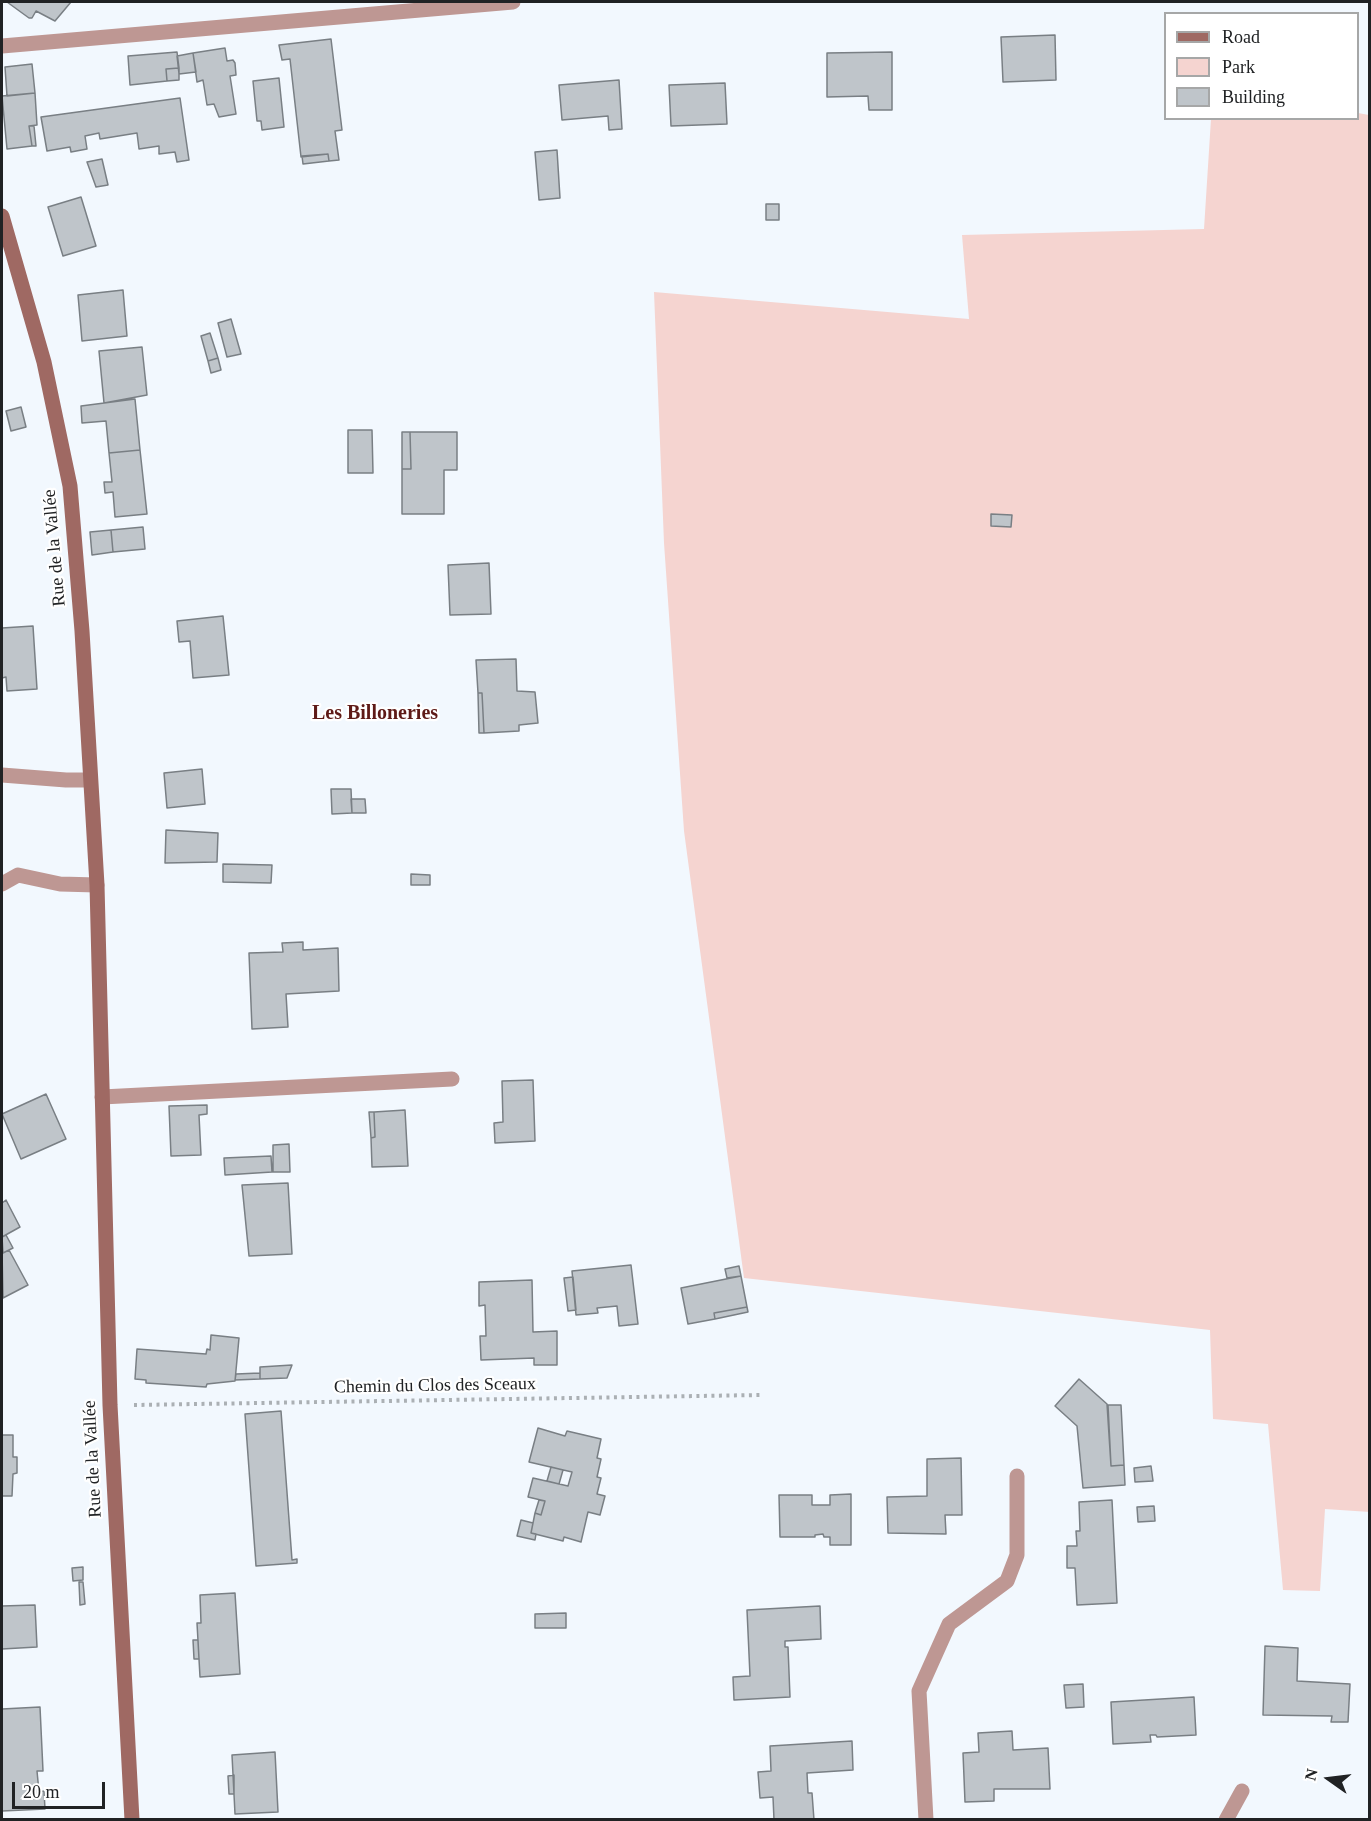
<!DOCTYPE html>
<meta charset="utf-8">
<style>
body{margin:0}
#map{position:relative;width:1371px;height:1821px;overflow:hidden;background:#f2f8fe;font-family:"Times New Roman",serif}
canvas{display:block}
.frame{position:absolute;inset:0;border:3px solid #202224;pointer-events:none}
.legend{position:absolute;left:1164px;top:12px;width:195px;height:108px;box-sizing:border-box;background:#fff;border:2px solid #a6a7a7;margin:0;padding:8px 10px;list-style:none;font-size:18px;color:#202224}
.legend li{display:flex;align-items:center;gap:12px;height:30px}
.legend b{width:30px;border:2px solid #a6a7a7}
.north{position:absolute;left:1299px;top:1749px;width:60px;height:60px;-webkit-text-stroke:4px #fff;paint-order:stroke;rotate:284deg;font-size:16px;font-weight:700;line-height:24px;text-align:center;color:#202224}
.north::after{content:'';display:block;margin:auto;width:21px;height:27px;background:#202224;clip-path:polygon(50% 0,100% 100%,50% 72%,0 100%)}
.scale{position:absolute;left:12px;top:1782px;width:93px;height:27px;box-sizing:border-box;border:3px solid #202224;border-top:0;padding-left:8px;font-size:18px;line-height:21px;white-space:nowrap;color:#202224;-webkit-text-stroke:4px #fff;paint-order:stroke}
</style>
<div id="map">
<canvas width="1371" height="1821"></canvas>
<div class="frame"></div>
<ul class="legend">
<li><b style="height:8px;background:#9f6963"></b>Road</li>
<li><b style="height:16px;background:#f5d4d0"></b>Park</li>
<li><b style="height:16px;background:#bfc5ca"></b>Building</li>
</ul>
<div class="north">N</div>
<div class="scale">20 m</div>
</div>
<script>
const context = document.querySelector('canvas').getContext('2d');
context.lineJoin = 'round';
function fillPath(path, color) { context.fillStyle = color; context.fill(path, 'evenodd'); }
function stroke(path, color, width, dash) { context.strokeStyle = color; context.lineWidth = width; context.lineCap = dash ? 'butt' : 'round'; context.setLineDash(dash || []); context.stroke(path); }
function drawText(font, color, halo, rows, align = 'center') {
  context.font = font + ' "Times New Roman",serif'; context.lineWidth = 4.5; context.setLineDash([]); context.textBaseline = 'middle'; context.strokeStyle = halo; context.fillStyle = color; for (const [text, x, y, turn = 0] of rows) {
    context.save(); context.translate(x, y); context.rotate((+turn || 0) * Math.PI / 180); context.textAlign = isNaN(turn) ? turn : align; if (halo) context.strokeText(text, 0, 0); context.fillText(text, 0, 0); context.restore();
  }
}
fillPath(new Path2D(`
 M1358,113L1369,115L1370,1512L1325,1509L1320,1591L1283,1590L1268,1424L1213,1419L1210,1330L744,1278L684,831L664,543L654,292L969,319L962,235L1204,229L1211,119L1358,118Z`), '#f5d4d0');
const building = new Path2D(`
 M7,2H71L55,21L36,11L32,18H29Z
 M1055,35L1056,80L1003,82L1001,37Z
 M331,39L342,130L335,131L339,160L329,161L328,154L301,157L290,59L282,60L279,45Z
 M225,48L227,61L233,60L235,63L236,75L230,76L236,114L219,117L214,104L207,105L203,80L197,82L193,53Z
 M177,52L179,68L166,69L167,81L130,85L128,56Z
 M892,52V110H869L868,96L827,97V53Z
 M193,53L196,72L179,74L177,56Z
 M32,64L35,93L7,96L5,67Z
 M179,68V80L167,81L166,69Z
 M279,78L284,127L262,130L261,121H257L253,81Z
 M619,80L622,129L609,130L608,116L562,120L559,85Z
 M725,83L727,124L671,126L669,85Z
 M35,93L37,125L29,126L32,146L7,149L2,96Z
 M180,98L189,160L177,162L175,152L159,154V146L139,149L137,133L100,139L99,133L85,136L87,149L71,152L70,147L47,151L41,117Z
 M29,126H34L36,146H32Z
 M557,150L560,198L539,200L535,152Z
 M328,154L329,161L303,164L302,156Z
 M102,159L108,185L96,187L87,162Z
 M81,197L96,246L63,256L48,207Z
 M766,204H779V220H766Z
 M123,290L127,336L82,341L78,295Z
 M231,319L241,354L227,357L218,323Z
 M210,333L218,358L208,361L201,336Z
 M142,347L147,395L104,403L99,351Z
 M218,358L221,370L211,373L208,361Z
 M135,399L140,450L109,453L106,421L82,423L81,406Z
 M21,407L26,427L11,431L6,411Z
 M348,430H372L373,473H348Z
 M402,432H410L411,469H402Z
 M410,432H457V470H444V514H402V469H411Z
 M140,450L147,514L115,517L113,492L105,493L104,482H112L109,453Z
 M991,514L1012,515L1011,527L991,526Z
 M143,527L145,549L113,552L111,530Z
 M111,530L113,552L92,555L90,532Z
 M489,563L491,614L450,615L448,565Z
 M223,616L229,675L193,678L190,641L179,642L177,621Z
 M33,626L37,689L7,691L6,677L2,678V628Z
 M516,659L517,691L535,692L538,723L519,725V731L484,733L482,693H478L476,660Z
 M478,693H482L484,733H479Z
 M202,769L205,804L167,808L164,773Z
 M331,789H351L352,813L332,814Z
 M351,799H365L366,813H352Z
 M166,830L218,833L217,862L165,863Z
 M223,864L272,865L271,883L223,882Z
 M411,874L430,875V885H411Z
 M303,942V950L338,948L339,991L286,994L288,1027L252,1029L249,953L283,952L282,943Z
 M533,1080L535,1141L495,1143L494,1123L503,1122L502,1081Z
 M46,1094L66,1139L21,1159L2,1114Z
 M207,1105V1114L199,1115L201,1155L171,1156L169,1106Z
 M405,1110L408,1166L372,1167L371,1138L375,1137L374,1112Z
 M369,1112H374L375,1137L371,1138Z
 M289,1144L290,1172H273V1145Z
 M271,1156L272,1172L225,1175L224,1158Z
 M288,1183L292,1254L249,1256L242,1185Z
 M6,1200L20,1227L2,1237V1203Z
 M6,1235L13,1248L3,1253L2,1237Z
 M2,1250L3,1253L9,1250L28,1285L3,1298Z
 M631,1265L638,1324L619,1326L617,1306L597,1308L598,1313L576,1315L572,1271Z
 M739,1266L741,1276L727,1278L725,1269Z
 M741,1276L747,1307L714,1313L715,1319L688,1324L681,1288Z
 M573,1277L576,1310L568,1311L564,1278Z
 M532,1280L533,1332L557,1331V1365H534V1358L481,1360L480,1336H486L485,1305L479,1306V1282Z
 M747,1307L748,1312L715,1319L714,1313Z
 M211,1335L239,1338L235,1381L207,1384L206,1387L146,1383V1380L135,1379L137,1349L206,1354L207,1349L210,1350Z
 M292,1365L287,1378L260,1379V1367Z
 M260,1373V1379L235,1380L236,1374Z
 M1079,1379L1107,1404L1111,1466L1124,1465L1125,1485L1083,1488L1077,1426L1055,1406Z
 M1108,1405H1121L1124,1465L1111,1466Z
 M281,1411L292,1560L297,1559V1563L256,1566L245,1414Z
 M538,1428L565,1436L567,1431L601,1439L597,1458L601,1459L597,1477L601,1478L597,1494L605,1496L600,1515L588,1512L581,1542L564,1537L563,1541L531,1533L535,1513L541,1515L545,1501L528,1497L533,1478L568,1486L572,1472L529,1462Z
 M2,1435H13V1457H17V1473L13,1474L12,1496H2Z
 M961,1458L962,1515H945L946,1534L888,1533L887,1497L927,1496V1459Z
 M1151,1466L1153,1481L1135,1482L1134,1468Z
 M551,1467L563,1470L559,1484L547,1481Z
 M851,1494V1545H830V1537H824L823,1534L815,1535V1537H780L779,1495H812V1505H830V1495Z
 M539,1500L545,1501L541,1515L535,1513Z
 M1112,1500L1117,1603L1077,1605L1075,1568H1067V1546H1077L1076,1531H1080L1079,1502Z
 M1154,1506L1155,1521L1138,1522L1137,1507Z
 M521,1520L533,1523L531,1533L536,1534L535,1540L517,1536Z
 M83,1567V1580L73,1581L72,1568Z
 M79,1582H83L85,1604L80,1605Z
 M235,1593L240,1674L200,1677L197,1623H201L200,1595Z
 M35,1605L37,1647L2,1649V1606Z
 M820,1606L821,1639L785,1641V1647H788L790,1697L734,1700L733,1677L750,1676L747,1610Z
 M566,1613V1628H535V1614Z
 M193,1640H198L199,1659H194Z
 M1265,1646L1298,1648L1297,1681L1350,1684L1348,1722H1331L1332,1716L1263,1715Z
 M1083,1684L1084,1707L1066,1708L1064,1685Z
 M1194,1697L1196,1735L1157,1737L1156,1735H1150L1151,1742L1113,1744L1111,1702Z
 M40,1707L43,1771H37L39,1792L44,1791L45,1809L2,1811V1709Z
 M1012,1731L1013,1750L1048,1748L1050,1789H994V1801L965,1802L963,1753L979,1752L978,1733Z
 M852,1741L853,1770L807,1773L808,1793H812L814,1820H774L773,1797L760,1798L758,1772L771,1771L770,1746Z
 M275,1752L278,1812L235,1814L232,1755Z
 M234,1775V1794H229L228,1776Z`);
fillPath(building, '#bfc5ca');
stroke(building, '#797f84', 1.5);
stroke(new Path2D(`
 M134,1405L760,1395`), '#abb0b4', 4, [3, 4.5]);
stroke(new Path2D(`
 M2,46L513,2
 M2,775L66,780H90
 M2,884L18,875L60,884L97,885
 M102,1097L452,1079
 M926,1820L919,1691L949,1624L1007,1581L1017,1555V1476
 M1226,1820L1242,1791`), '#be9793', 15);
stroke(new Path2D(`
 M2,216L44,362L70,486L82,631L97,885L110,1405L132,1820`), '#9f6963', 15);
drawText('18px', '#202224', '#fff', [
 ["Rue de la Vallée",55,548,-95],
 ["Chemin du Clos des Sceaux",435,1386,-1],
 ["Rue de la Vallée",93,1459,-93]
]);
drawText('bold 20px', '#5e1a17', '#fff', [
 ["Les Billoneries",375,714]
]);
</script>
